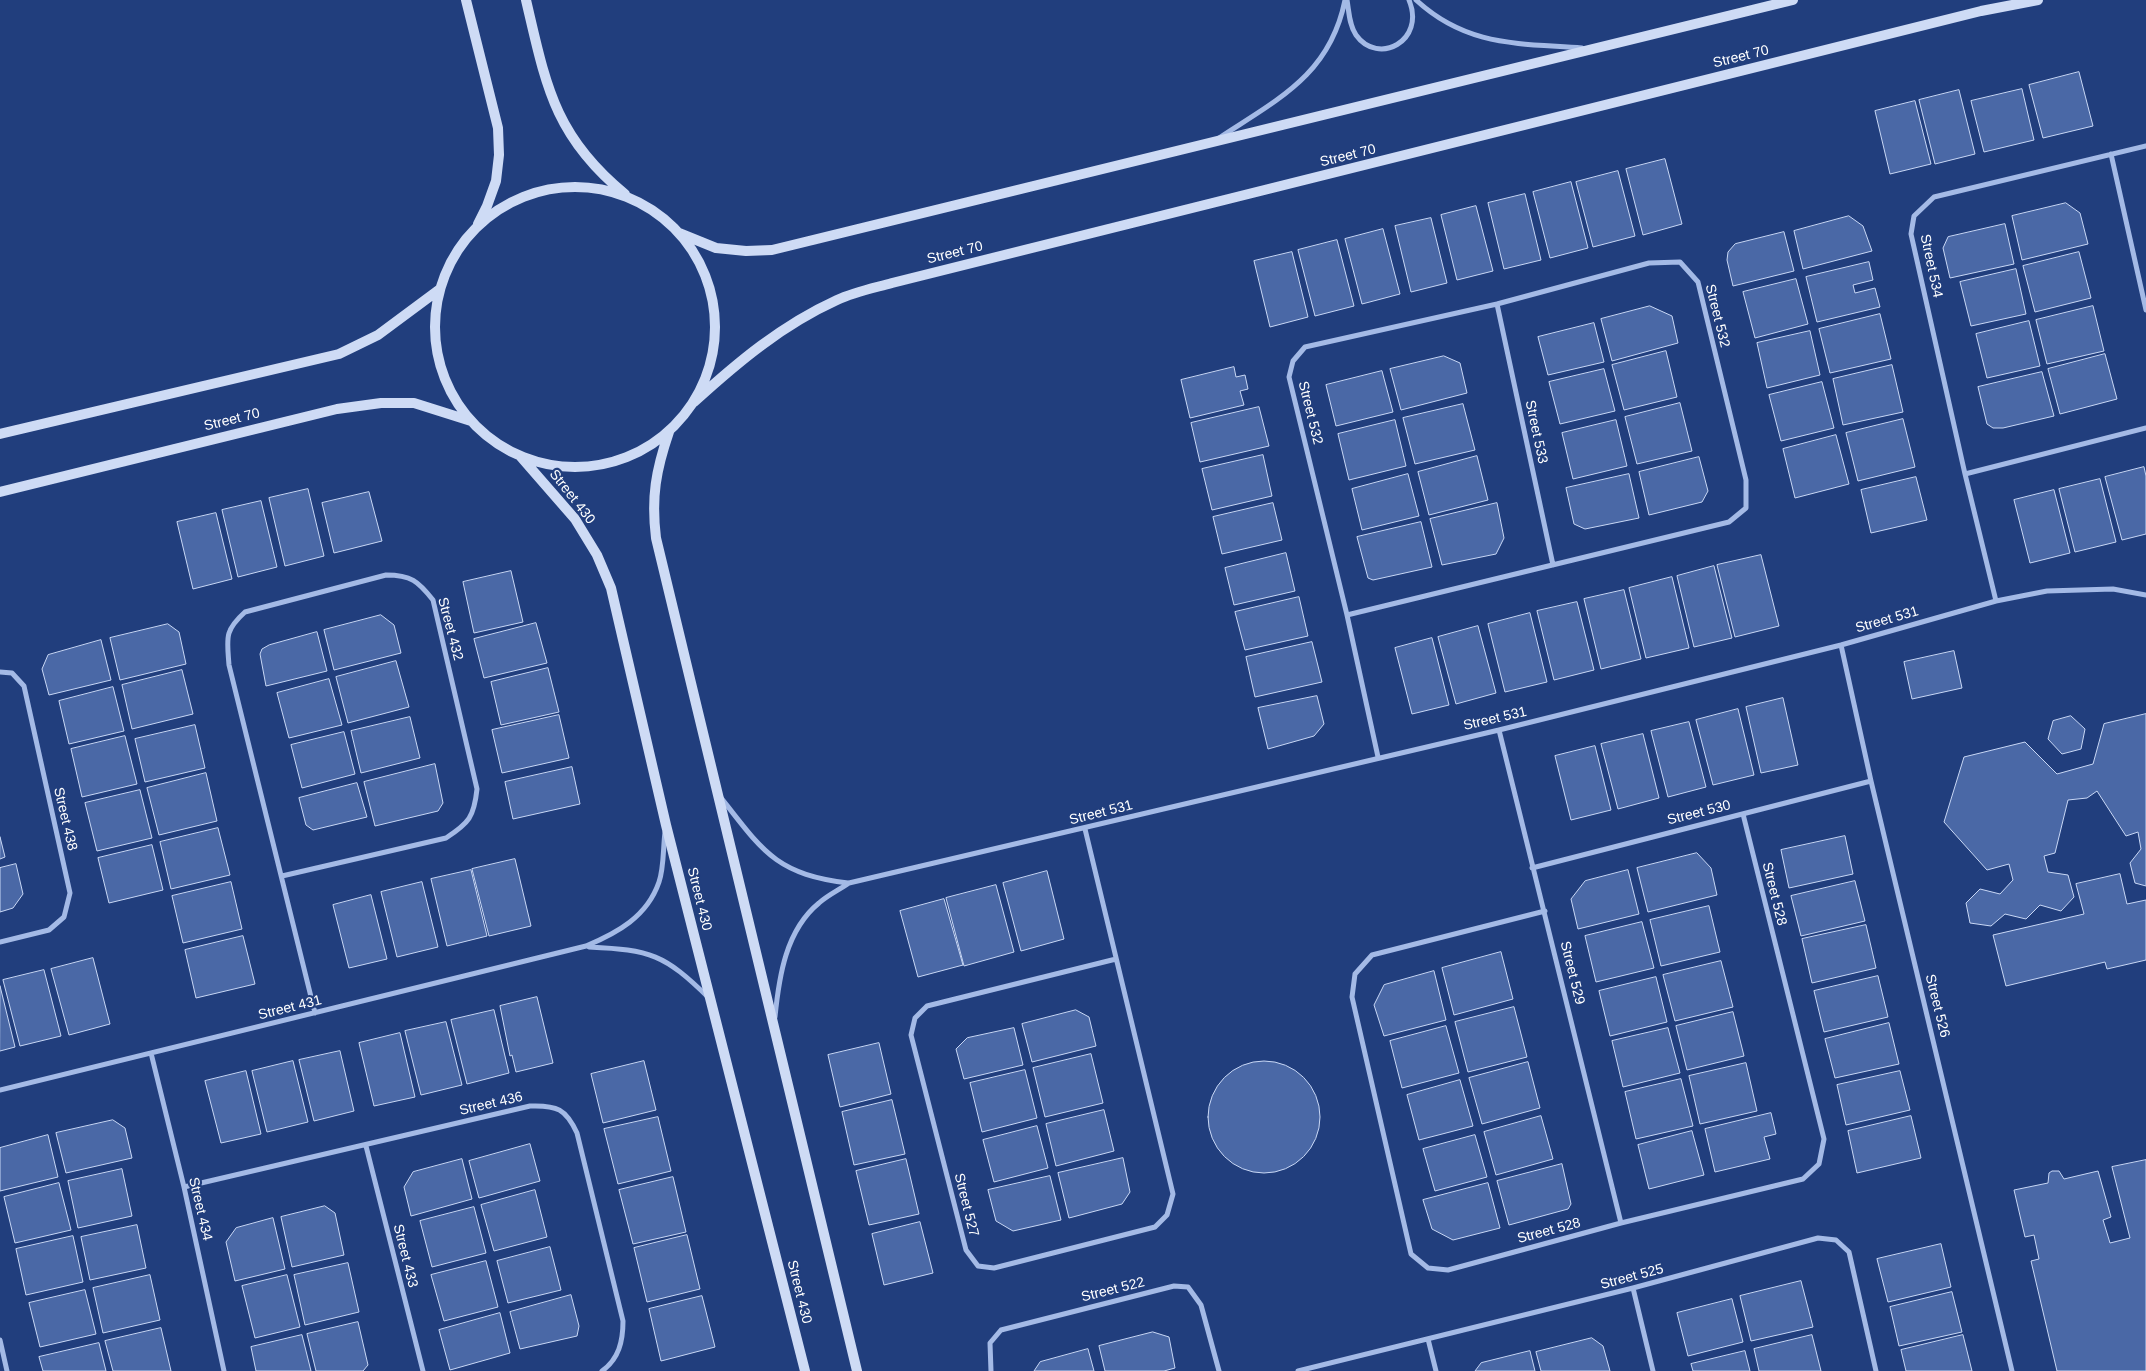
<!DOCTYPE html>
<style>
body{margin:0}
canvas{display:block;background:#213e7d}
</style>
<canvas width="2146" height="1371"></canvas>
<script>
const context = document.querySelector('canvas').getContext('2d');
context.lineJoin = 'round';
function fillPath(path, color) { context.fillStyle = color; context.fill(path, 'evenodd'); }
function stroke(path, color, width, dash) { context.strokeStyle = color; context.lineWidth = width; context.lineCap = dash ? 'butt' : 'round'; context.setLineDash(dash || []); context.stroke(path); }
function drawText(font, color, halo, rows, align = 'center') {
  context.font = font + ' Arial,sans-serif'; context.lineWidth = 4.5; context.setLineDash([]); context.textBaseline = 'middle'; context.strokeStyle = halo; context.fillStyle = color; for (const [text, x, y, turn = 0] of rows) {
    context.save(); context.translate(x, y); context.rotate((+turn || 0) * Math.PI / 180); context.textAlign = isNaN(turn) ? turn : align; if (halo) context.strokeText(text, 0, 0); context.fillText(text, 0, 0); context.restore();
  }
}
const building = new Path2D(`
 M2079,72L2093,126L2043,138L2029,85Z
 M2022,89L2034,140L1984,152L1971,101Z
 M1959,90L1975,154L1935,164L1919,100Z
 M1915,101L1931,164L1890,174L1875,111Z
 M1665,159L1682,224L1643,235L1626,169Z
 M1618,171L1635,236L1593,247L1576,182Z
 M1571,182L1588,248L1550,258L1533,192Z
 M1525,194L1541,260L1504,269L1488,203Z
 M2066,203L2080,213L2088,244L2022,260L2012,216Z
 M1476,206L1493,271L1457,280L1441,215Z
 M1849,216L1863,226L1872,251L1803,269L1794,231Z
 M1431,218L1447,283L1411,292L1395,226Z
 M2005,224L2014,264L1950,278L1943,248L1948,237Z
 M1383,229L1400,294L1362,304L1345,239Z
 M1784,232L1794,271L1733,286L1727,260L1728,252L1735,244Z
 M1337,240L1354,306L1315,316L1298,250Z
 M1292,252L1308,317L1270,327L1254,261Z
 M2079,252L2091,298L2035,312L2023,266Z
 M1869,262L1873,280L1853,285L1855,293L1875,288L1880,307L1817,322L1806,277Z
 M2016,269L2026,314L1971,326L1960,282Z
 M1796,279L1808,324L1755,338L1743,292Z
 M1650,306L1672,316L1678,343L1612,361L1601,319Z
 M2093,306L2104,351L2047,364L2036,320Z
 M1880,314L1891,359L1830,373L1819,329Z
 M2029,321L2040,366L1987,378L1976,334Z
 M1594,323L1604,362L1548,375L1538,337Z
 M1810,331L1820,375L1767,388L1757,343Z
 M1666,351L1677,397L1624,410L1612,365Z
 M2105,354L2117,399L2060,414L2048,369Z
 M1444,356L1460,363L1467,393L1401,410L1390,369Z
 M1892,365L1903,412L1843,425L1833,379Z
 M1234,367L1236,377L1245,375L1248,389L1240,391L1244,405L1190,418L1181,380Z
 M1604,369L1615,411L1560,424L1549,382Z
 M1382,371L1393,412L1336,426L1326,385Z
 M2042,372L2054,416L2003,428H1993L1987,424L1978,387Z
 M1822,382L1834,428L1781,441L1769,395Z
 M1680,403L1692,451L1637,464L1625,417Z
 M1463,404L1475,450L1415,464L1403,418Z
 M1259,407L1269,446L1200,462L1191,423Z
 M1903,419L1915,467L1858,481L1846,433Z
 M1395,420L1406,466L1349,480L1338,434Z
 M1616,420L1627,466L1573,479L1562,433Z
 M1836,435L1849,484L1795,498L1783,449Z
 M1263,455L1272,496L1212,510L1202,469Z
 M1477,456L1488,500L1429,515L1418,472Z
 M1699,457L1708,491L1702,502L1649,515L1639,472Z
 M2144,467L2146,476V534L2122,540L2105,477Z
 M1408,474L1419,516L1362,530L1352,489Z
 M1629,474L1639,518L1585,529L1574,524L1566,488Z
 M1916,477L1927,520L1871,533L1861,490Z
 M2100,479L2116,542L2075,552L2059,489Z
 M308,489L324,556L285,566L269,498Z
 M2054,490L2070,553L2030,563L2014,500Z
 M369,492L382,541L334,553L322,503Z
 M261,501L277,567L238,577L222,510Z
 M1273,503L1282,540L1222,554L1213,517Z
 M1497,503L1504,538L1496,554L1442,565L1430,519Z
 M216,513L232,579L193,589L177,522Z
 M1421,522L1432,567L1373,580L1368,578L1357,537Z
 M1286,553L1295,591L1234,605L1225,568Z
 M1761,555L1779,626L1735,637L1717,565Z
 M1714,566L1732,638L1694,647L1677,576Z
 M511,571L523,622L474,633L463,582Z
 M1672,577L1689,648L1646,658L1629,588Z
 M1624,590L1641,659L1601,669L1584,599Z
 M1299,597L1308,636L1245,650L1235,612Z
 M1577,602L1594,670L1554,680L1537,611Z
 M1530,613L1547,682L1505,692L1488,624Z
 M381,615L394,625L401,653L334,670L324,630Z
 M536,623L547,663L484,678L474,639Z
 M168,624L179,632L186,664L120,680L110,638Z
 M1478,626L1496,693L1456,704L1438,637Z
 M317,632L327,671L266,686L260,654L262,649L269,645Z
 M1432,638L1449,705L1412,714L1395,648Z
 M101,640L111,680L49,695L42,669L48,655Z
 M1312,642L1322,682L1255,697L1246,657Z
 M1954,651L1962,688L1912,699L1904,662Z
 M396,661L409,707L348,723L336,677Z
 M548,668L559,712L501,725L491,682Z
 M182,670L193,714L132,729L122,685Z
 M329,679L342,725L289,738L277,693Z
 M113,687L124,731L69,744L59,701Z
 M1317,696L1324,724L1314,736L1268,749L1258,708Z
 M1783,698L1798,765L1761,773L1746,707Z
 M1738,709L1754,775L1713,785L1696,720Z
 M2146,714V886L2135,883L2130,863L2141,849L2138,832L2126,836L2097,791L2087,798L2068,800L2055,853L2044,856L2048,872L2068,875L2074,897L2061,911L2040,905L2026,919L2005,914L1991,926L1970,923L1966,903L1980,889L2000,894L2013,880L2009,864L1987,870L1944,822L1964,757L2025,742L2057,774L2093,764L2104,724Z
 M559,715L569,758L502,773L492,730Z
 M2071,716L2085,729L2081,749L2062,754L2048,739L2053,721Z
 M410,717L420,758L361,773L351,731Z
 M1689,722L1706,787L1668,797L1651,731Z
 M195,725L205,768L145,782L135,739Z
 M344,732L355,774L302,788L291,745Z
 M1643,734L1659,798L1618,809L1601,744Z
 M125,736L137,784L82,797L71,749Z
 M1595,746L1611,810L1571,820L1555,756Z
 M435,764L443,803L438,811L375,826L364,782Z
 M572,767L580,804L513,819L505,782Z
 M206,773L217,821L159,835L147,788Z
 M357,783L367,817L313,830L306,825L299,798Z
 M140,790L152,838L97,851L85,803Z
 M218,828L230,875L171,889L160,842Z
 M1845,836L1853,874L1789,888L1781,850Z
 M0,837L5,857L0,859Z
 M152,845L163,890L109,903L98,858Z
 M1697,853L1711,868L1717,895L1648,912L1637,868Z
 M515,859L531,926L489,936L472,869Z
 M16,864L23,894L13,908L0,912V868Z
 M471,870L487,936L447,946L431,879Z
 M1628,870L1639,914L1578,929L1571,899L1585,881Z
 M1047,871L1064,939L1021,951L1003,883Z
 M2120,874L2127,904L2146,900V960L2107,969L2105,962L2006,986L1993,935L2084,914L2076,884Z
 M1855,881L1865,921L1801,936L1791,896Z
 M231,882L242,929L183,943L172,896Z
 M422,882L438,947L397,957L381,892Z
 M996,885L1014,952L964,966L946,898Z
 M371,895L387,959L349,968L333,905Z
 M944,899L963,965L918,977L900,911Z
 M1709,906L1720,952L1661,966L1650,920Z
 M1642,922L1654,968L1596,982L1585,936Z
 M1866,925L1876,968L1812,983L1802,939Z
 M243,936L255,984L196,998L185,950Z
 M1501,952L1513,999L1454,1015L1442,968Z
 M93,958L110,1024L69,1035L51,969Z
 M1721,961L1733,1007L1675,1021L1663,975Z
 M44,970L61,1036L20,1046L3,980Z
 M1434,971L1446,1020L1384,1036L1374,1005L1384,985Z
 M1878,976L1888,1017L1824,1032L1814,991Z
 M1656,977L1667,1022L1610,1036L1599,991Z
 M0,986L15,1047L0,1051Z
 M537,997L553,1063L516,1072L512,1055L510,1056L500,1006Z
 M1514,1007L1527,1057L1468,1072L1455,1022Z
 M494,1010L509,1073L467,1084L451,1020Z
 M1076,1010L1089,1017L1096,1046L1032,1062L1022,1024Z
 M1733,1012L1744,1056L1687,1070L1676,1026Z
 M446,1022L462,1085L421,1095L405,1031Z
 M1889,1023L1899,1064L1835,1078L1825,1039Z
 M1446,1026L1459,1073L1402,1088L1390,1041Z
 M1014,1028L1023,1065L964,1079L956,1049L967,1038Z
 M1668,1028L1680,1073L1623,1087L1612,1041Z
 M400,1033L415,1097L374,1106L359,1043Z
 M879,1043L891,1094L840,1107L828,1055Z
 M340,1051L354,1111L314,1121L299,1060Z
 M1091,1054L1103,1103L1045,1117L1033,1068Z
 M293,1061L308,1122L267,1132L252,1071Z
 M644,1061L656,1110L603,1123L591,1074Z
 M1208 1117a56 56 0 1 1 112 0a56 56 0 1 1-112 0Z
 M1528,1062L1540,1108L1482,1124L1469,1078Z
 M1746,1063L1757,1111L1700,1124L1689,1076Z
 M1025,1070L1037,1118L982,1132L970,1083Z
 M246,1071L261,1134L221,1143L205,1081Z
 M1900,1071L1910,1110L1846,1125L1837,1085Z
 M1681,1079L1693,1126L1636,1139L1625,1092Z
 M1460,1080L1473,1126L1419,1140L1407,1095Z
 M892,1100L905,1154L854,1165L842,1112Z
 M1104,1110L1114,1151L1056,1166L1046,1124Z
 M1771,1113L1776,1134L1764,1137L1770,1159L1715,1172L1705,1129Z
 M1541,1116L1553,1159L1496,1175L1484,1132Z
 M1911,1116L1921,1158L1857,1173L1848,1131Z
 M658,1117L671,1171L618,1184L604,1129Z
 M113,1120L125,1128L132,1158L66,1173L56,1133Z
 M1037,1126L1048,1168L994,1182L983,1140Z
 M1692,1131L1704,1175L1649,1189L1638,1145Z
 M48,1135L58,1177L0,1191V1148Z
 M1475,1135L1487,1177L1435,1191L1423,1149Z
 M530,1144L540,1181L479,1198L469,1161Z
 M1123,1158L1130,1192L1122,1204L1069,1218L1058,1173Z
 M462,1159L472,1199L411,1216L404,1187L413,1172Z
 M906,1159L919,1214L869,1225L856,1171Z
 M2146,1160V1371H2057L2031,1261L2039,1259L2034,1235L2025,1237L2014,1190L2048,1183L2049,1173L2052,1171H2059L2064,1179L2098,1171L2111,1217L2103,1220L2110,1243L2130,1238L2112,1167Z
 M1562,1164L1571,1204L1568,1209L1509,1225L1497,1181Z
 M122,1169L132,1216L78,1228L68,1181Z
 M1050,1176L1061,1220L1013,1231L996,1221L988,1190Z
 M673,1177L686,1232L633,1244L619,1190Z
 M59,1183L71,1230L15,1243L4,1197Z
 M1488,1183L1500,1228L1453,1240L1432,1229L1423,1200Z
 M535,1190L547,1237L494,1251L481,1205Z
 M325,1206L335,1213L344,1255L292,1267L281,1217Z
 M474,1207L486,1253L432,1267L420,1221Z
 M273,1218L285,1269L235,1281L226,1242L236,1228Z
 M920,1222L933,1273L884,1285L872,1234Z
 M137,1225L146,1268L90,1280L81,1237Z
 M687,1235L700,1289L647,1302L634,1248Z
 M73,1236L83,1282L26,1295L16,1249Z
 M1941,1244L1951,1287L1888,1302L1877,1259Z
 M550,1247L561,1290L508,1303L497,1261Z
 M486,1261L498,1307L444,1321L431,1275Z
 M348,1263L359,1312L305,1325L294,1275Z
 M150,1275L160,1320L103,1333L93,1288Z
 M287,1275L300,1327L255,1338L242,1286Z
 M1801,1281L1813,1327L1751,1341L1740,1296Z
 M85,1290L96,1334L40,1347L29,1303Z
 M1952,1292L1962,1332L1899,1346L1890,1307Z
 M571,1295L579,1326L577,1336L520,1349L510,1312Z
 M702,1296L715,1347L661,1361L649,1309Z
 M1732,1299L1743,1342L1688,1356L1677,1313Z
 M500,1313L510,1353L450,1370L439,1330Z
 M358,1322L368,1365L363,1371H316L307,1334Z
 M161,1328L171,1371H113L105,1341Z
 M1153,1332L1169,1337L1175,1368L1164,1371H1105L1099,1346Z
 M302,1335L311,1371H256L251,1347Z
 M1812,1335L1821,1371H1759L1754,1349Z
 M1963,1335L1972,1371H1906L1901,1350Z
 M1592,1338L1603,1346L1610,1371H1541L1536,1352Z
 M99,1343L106,1371H43L39,1357Z
 M1088,1349L1094,1371H1034L1040,1362Z
 M1530,1351L1535,1371H1475L1481,1363Z
 M1745,1351L1750,1371H1693L1691,1364Z`);
fillPath(building, '#4a68a6');
stroke(building, '#c8d7f5', 1);
stroke(new Path2D(`
 M1347,0C1349,11 1349,25 1356,35C1378,66 1426,41 1409,0
 M1416,0C1467,47 1518,43 1582,48
 M1219,138C1278,99 1330,75 1345,0
 M2111,154L2146,310
 M1497,304L1553,565
 M1965,474L2146,428
 M1996,601L1965,474L1911,234L1914,216L1934,197L2146,146
 M1347,615L1729,522L1746,508V480L1698,282L1680,262L1649,263L1497,304L1305,347L1293,361L1289,377L1347,615L1378,757
 M1841,645L1871,781L2012,1371
 M0,672L12,673L24,686L70,893L64,917L49,930L0,942
 M1499,730L1621,1223
 M722,799C764,853 777,874 848,883
 M1085,829L1173,1194L1167,1215L1155,1227L994,1268L978,1266L966,1250L911,1035L915,1018L927,1006L1116,959
 M1532,868L1871,781
 M282,876L446,838C469,823 474,817 477,789L433,600C418,581 411,575 386,575L245,612C224,631 227,638 229,665L315,1013
 M1545,911L1372,955L1355,974L1352,997L1411,1254L1428,1268L1448,1270L1621,1223L1803,1179L1819,1164L1824,1139L1743,814
 M589,947C651,950 664,954 709,998
 M775,1017C779,976 786,930 819,903C828,895 839,890 849,883L1499,730L1841,645L1996,601L2047,591L2113,589L2146,595
 M151,1053L184,1187L224,1371
 M0,1090L586,946C617,933 647,917 659,882C664,868 663,848 665,832
 M366,1146L423,1371
 M184,1187L530,1106C557,1105 566,1109 577,1133L623,1321C623,1341 619,1359 602,1371
 M1633,1288L1653,1371
 M1428,1339L1436,1371
 M0,1340L7,1371
 M991,1371L990,1343L1001,1330L1174,1286L1188,1287L1201,1305L1219,1371
 M1298,1371L1633,1288L1818,1238L1836,1240L1849,1252L1876,1371`), '#a4bae6', 5);
stroke(new Path2D(`
 M466,0L498,128L499,155L496,181L487,206L478,224
 M526,0C546,85 554,136 625,194
 M435 327a140 140 0 1 1 280 0a140 140 0 1 1-280 0Z
 M679,233L716,248L746,251L772,250L1793,0
 M694,402C738,362 782,325 837,300C854,292 874,288 892,283L1981,11L2038,0
 M669,432C656,470 651,497 656,538L857,1371
 M0,434L339,354L378,335L440,289
 M521,457L575,519L597,555L611,588L666,825L805,1371
 M0,492L337,409L381,403H414L471,421`), '#cedbf5', 10);
drawText('14px', '#fff', '#213e7d', [
 ["Street 70",1741,57,-14],
 ["Street 70",1348,156,-14],
 ["Street 70",955,253,-14],
 ["Street 534",1931,266,78],
 ["Street 532",1717,316,76],
 ["Street 532",1310,413,76],
 ["Street 70",232,420,-14],
 ["Street 533",1536,432,78],
 ["Street 430",572,497,52],
 ["Street 531",1887,620,-16],
 ["Street 432",450,629,75],
 ["Street 531",1495,719,-13],
 ["Street 531",1101,813,-14],
 ["Street 530",1699,813,-14],
 ["Street 438",65,819,77],
 ["Street 528",1774,894,76],
 ["Street 430",699,899,76],
 ["Street 529",1572,973,76],
 ["Street 526",1937,1006,76],
 ["Street 431",290,1008,-14],
 ["Street 436",491,1104,-13],
 ["Street 527",966,1205,76],
 ["Street 434",200,1209,77],
 ["Street 528",1549,1231,-15],
 ["Street 433",405,1256,76],
 ["Street 525",1632,1277,-15],
 ["Street 522",1113,1290,-14],
 ["Street 430",799,1292,76]
]);
</script>
